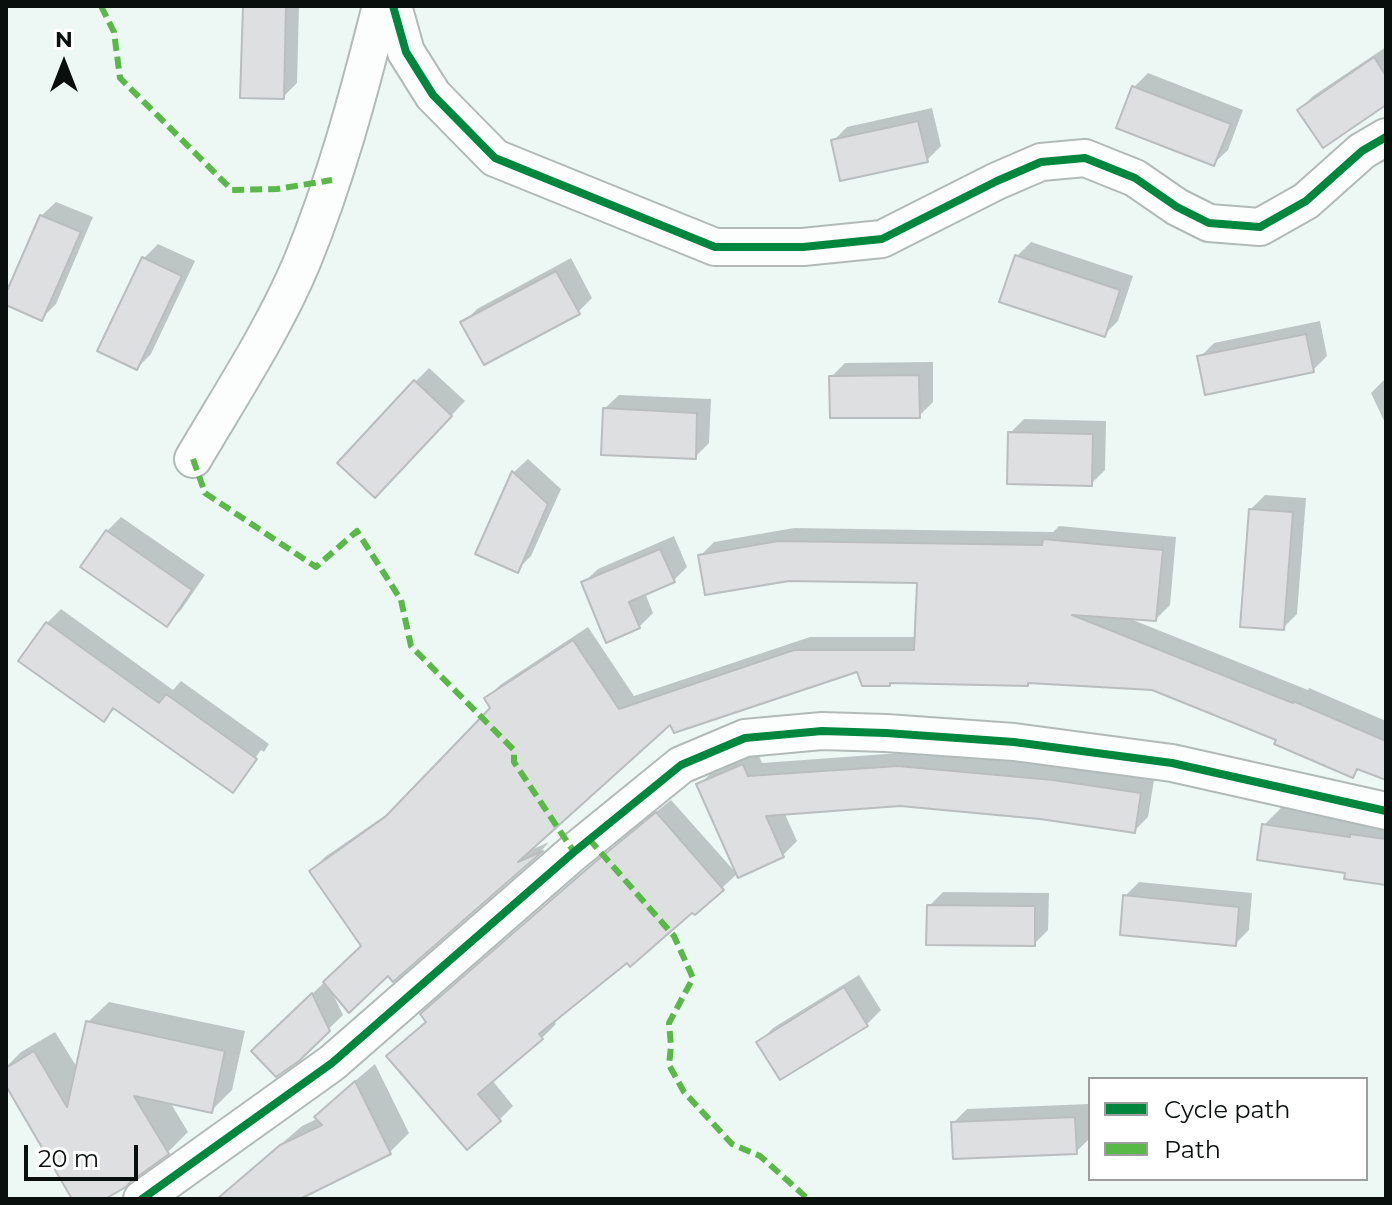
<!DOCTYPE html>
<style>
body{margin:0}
#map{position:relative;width:1392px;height:1205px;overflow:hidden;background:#edf8f5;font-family:Montserrat,sans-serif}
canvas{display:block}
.frame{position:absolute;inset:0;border:8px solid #090f0d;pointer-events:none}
.legend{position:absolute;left:1088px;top:1077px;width:280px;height:104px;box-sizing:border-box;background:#fff;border:2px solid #9d9f9e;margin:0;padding:10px 14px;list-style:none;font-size:24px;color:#090f0d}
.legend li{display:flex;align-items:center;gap:16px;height:40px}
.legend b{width:40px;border:2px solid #9d9f9e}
.north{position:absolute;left:24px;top:24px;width:80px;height:80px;-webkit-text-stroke:6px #fff;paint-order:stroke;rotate:0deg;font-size:22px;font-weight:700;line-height:32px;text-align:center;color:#090f0d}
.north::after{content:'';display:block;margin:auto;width:28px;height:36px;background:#090f0d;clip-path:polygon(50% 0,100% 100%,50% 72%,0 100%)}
.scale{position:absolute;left:24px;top:1145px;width:114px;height:36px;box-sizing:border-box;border:4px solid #090f0d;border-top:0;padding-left:10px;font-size:24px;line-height:28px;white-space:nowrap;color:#090f0d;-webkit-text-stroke:6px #fff;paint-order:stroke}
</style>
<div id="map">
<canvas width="1392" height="1205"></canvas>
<div class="frame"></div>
<ul class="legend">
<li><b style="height:10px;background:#00873e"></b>Cycle path</li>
<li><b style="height:10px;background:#58b947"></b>Path</li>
</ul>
<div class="north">N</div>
<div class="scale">20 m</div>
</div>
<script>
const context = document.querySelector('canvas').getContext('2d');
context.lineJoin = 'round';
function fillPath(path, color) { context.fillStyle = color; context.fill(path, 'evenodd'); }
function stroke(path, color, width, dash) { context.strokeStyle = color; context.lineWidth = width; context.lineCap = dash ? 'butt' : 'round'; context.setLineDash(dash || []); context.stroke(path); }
fillPath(new Path2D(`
 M245,6H299L297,83L283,97Z
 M1386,47V103L1299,110L1313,96Z
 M1148,73L1243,110L1228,150L1213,164L1134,87Z
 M932,108L941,146L927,160L833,141L847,127Z
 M56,202L93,217L56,304L42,318L6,303V298L41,216Z
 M1031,242L1133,276L1118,321L1104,335L1017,256Z
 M158,244L195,261L151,354L137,368L144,258Z
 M571,258L592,298L578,312L463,323L477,309Z
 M1320,321L1327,356L1313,370L1200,357L1214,343Z
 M933,362V402L919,416L831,377L845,363Z
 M429,368L465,401L389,482L415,382Z
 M1386,378V425L1371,393Z
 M619,395L711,399L709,443L695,457L604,409Z
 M1024,419L1106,421L1105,470L1091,484L1010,433Z
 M528,459L561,489L531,556L517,570L478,553L514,472Z
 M1265,495L1306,498L1297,614L1283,628L1251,509Z
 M121,517L205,575L181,610L167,624L107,531Z
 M1059,526L1176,537L1170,605L1156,619L1128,618L1308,690L1309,688L1386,721V778L1360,768L1353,776L1279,739L1152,688L858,669L671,722L529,851L549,842L542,850L393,979L388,973L331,990L343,1015L298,1059L253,1051L363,945L311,871L325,857L400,805L493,708L486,699L500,685L588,627L634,696L810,637H917L919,581L700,556L714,542L794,528L1053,532Z
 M674,536L687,567L673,581L645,593L653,613L639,627L583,583L598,569Z
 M61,609L173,690L181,681L269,744L264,752L261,750L241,778H245L232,790L116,708L104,719L47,623Z
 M757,751L762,763L914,752L1068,767L1154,780L1148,817L1134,831L1041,817L900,804L784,812L797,841L783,855L699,785L713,771Z
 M671,800L737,874L695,913L692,910L553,1020L556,1024L542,1038L492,1080L513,1106L499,1120L389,1056L427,1021L436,1001L604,854Z
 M1283,806L1386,818V883L1264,825Z
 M1139,882L1252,893L1249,930L1235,944L1125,896Z
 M943,892L1049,893L1048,930L1034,944L929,906Z
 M859,975L881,1010L867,1024L781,1077L759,1042L773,1028Z
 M109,1002L245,1031L232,1090L211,1111L170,1102L188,1132L168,1152L101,1199H75L6,1082V1067L21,1052L55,1032L78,1069L88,1022Z
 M375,1064L409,1133L390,1152L295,1199H238L252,1169L302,1126L319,1118L317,1117L336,1097Z
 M1089,1104L1090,1138L1076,1152L953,1123L967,1109Z`), '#0003');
const building = new Path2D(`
 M243,6H286L284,99L240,98Z
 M1374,57L1386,76V105L1323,148L1297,110Z
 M1132,86L1231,124L1214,166L1116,128Z
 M918,121L928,162L840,181L831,140Z
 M40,215L81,232L42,321L6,305V293Z
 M1015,255L1120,290L1105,337L999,302Z
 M142,257L182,276L137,370L97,351Z
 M556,271L580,314L484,365L460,322Z
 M1306,334L1314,372L1205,395L1197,356Z
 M919,375L920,418H830L829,376Z
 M414,380L452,416L375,498L337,463Z
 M603,408L697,413L696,459L601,455Z
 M1008,432L1093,434L1092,486L1007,484Z
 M512,471L548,504L518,573L475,554Z
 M1249,509L1293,512L1284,630L1240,627Z
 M106,530L192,590L167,627L80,567Z
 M1043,539L1163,550L1156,621L1072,615L1293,703V701L1386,741V780L1357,769L1353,778L1274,744L1276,740L1152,690L1028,683V686L890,683V686H862L857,672L674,733L670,725L518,862L543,851L393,982L388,976L349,1013L323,982L361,946L309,871L385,817L490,708L484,698L573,640L619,709L794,650H914L917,583L789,581L705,595L698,555L778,541L1042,545Z
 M660,549L675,582L629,602L640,628L606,643L581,582Z
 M46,622L159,703L166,694L257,759L233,793L113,708L104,722L18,661Z
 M743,764L748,776L898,766L1053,780L1141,793L1135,833L1040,819L900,806L766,816L784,857L738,878L696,784Z
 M656,812L724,890L695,915L692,913L630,967L627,963L539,1034L543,1039L478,1094L501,1121L467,1150L386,1056L426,1022L420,1014L588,868Z
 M1262,824L1350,837V834L1386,839V885L1344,879L1345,873L1257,860Z
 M1123,895L1239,907L1236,946L1120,935Z
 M927,905L1035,906V946L926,945Z
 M844,987L868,1026L780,1080L756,1042Z
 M312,993L330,1031L299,1061L276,1077L251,1051Z
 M86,1021L225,1051L212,1113L134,1096L169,1154L130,1182L126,1187L105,1199H72L6,1086V1068L34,1051L67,1107Z
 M355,1081L391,1154L300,1199H217L280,1145L322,1125L314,1117Z
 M1075,1117L1077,1154L953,1159L951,1122Z`);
fillPath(building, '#dddfe0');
stroke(building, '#babdbd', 2);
const minor = new Path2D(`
 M393,6L406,52L433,95L495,158L715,247H803L882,239L997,181L1041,162L1085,158L1135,178L1177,207L1209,223L1260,227L1306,201L1362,151L1386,137
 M193,459C230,396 274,329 302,262C336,179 359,93 381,6
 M142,1199L332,1063L574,852L681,765L745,738L822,731L886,733L1014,742L1172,763L1386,811`);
stroke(minor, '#b2bab8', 40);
stroke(minor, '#fcfefe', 36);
stroke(new Path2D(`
 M101,6L114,32L120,78L232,190L277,189L332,180
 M193,459L205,493L316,567L357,531L401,600L411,646L514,750V762L574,852
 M589,839L674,936L693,978L669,1023L671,1046L669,1065L684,1092L732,1144L760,1156L808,1199`), '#58b947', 6, [12, 6]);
stroke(new Path2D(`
 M393,6L406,52L433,95L495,158L715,247H803L882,239L997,181L1041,162L1085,158L1135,178L1177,207L1209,223L1260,227L1306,201L1362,151L1386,137
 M142,1199L332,1063L574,852L681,765L745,738L822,731L886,733L1014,742L1172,763L1386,811`), '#00873e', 8);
</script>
